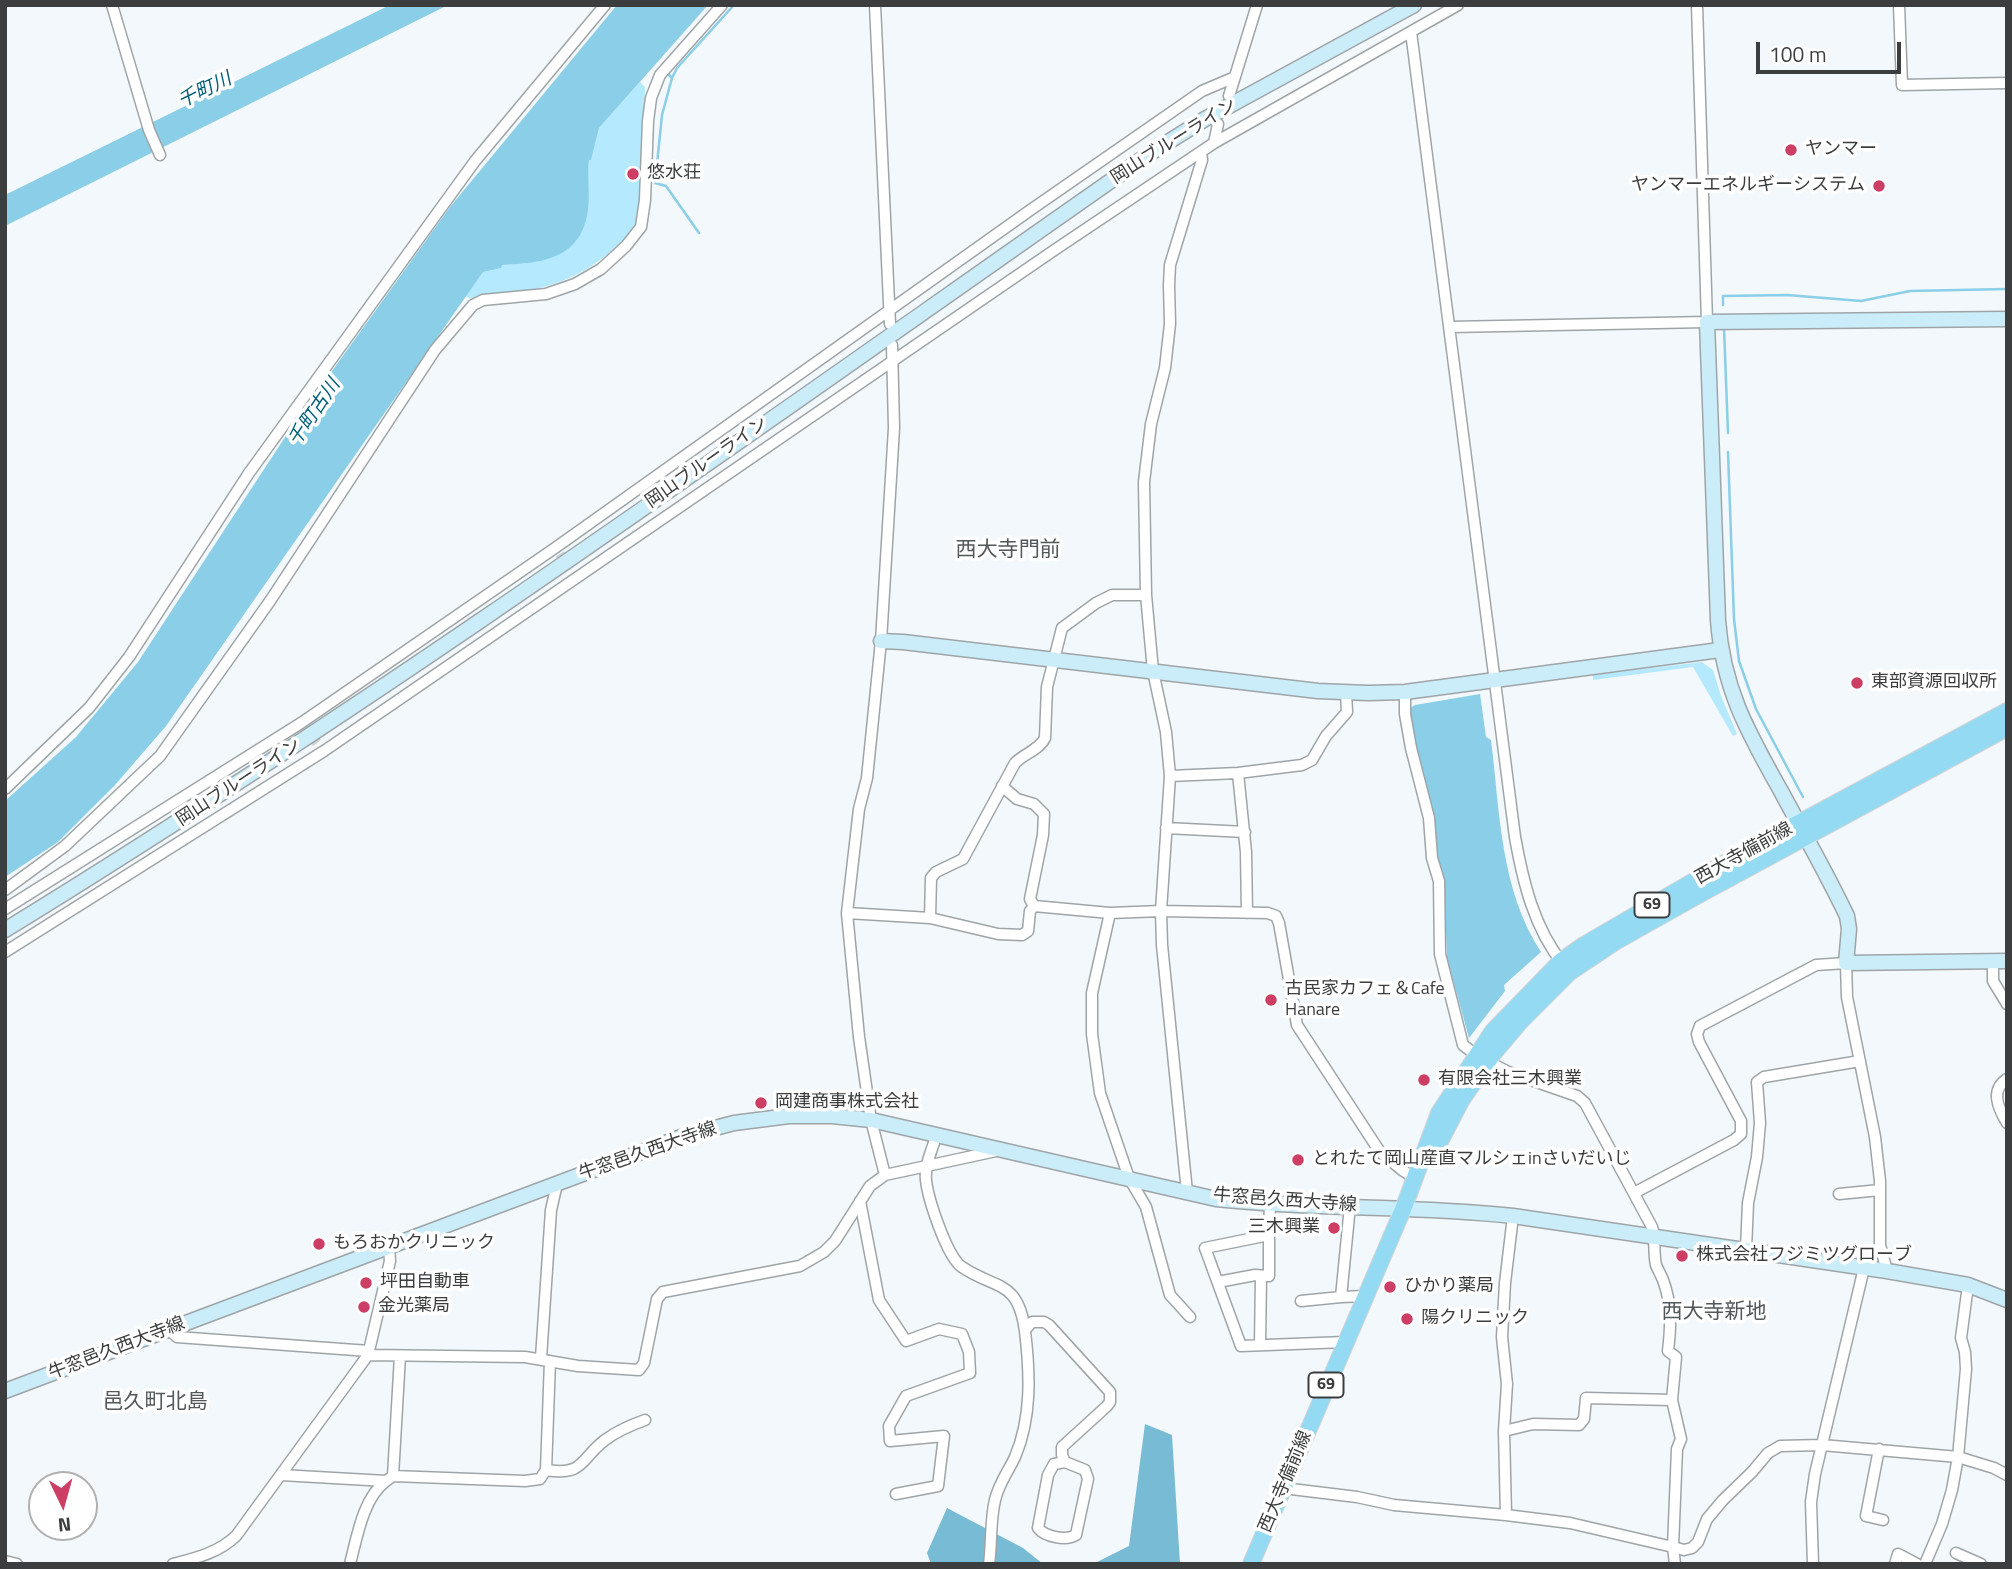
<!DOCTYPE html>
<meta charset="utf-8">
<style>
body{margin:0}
#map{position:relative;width:2012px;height:1569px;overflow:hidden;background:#f2f8fb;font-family:"Titillium Web",sans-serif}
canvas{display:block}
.frame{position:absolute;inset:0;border:7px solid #3b3d3e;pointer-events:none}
.north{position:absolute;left:28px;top:1471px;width:70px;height:70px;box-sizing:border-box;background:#fff;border:2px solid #b1b1b2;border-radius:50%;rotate:175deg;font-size:19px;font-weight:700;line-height:28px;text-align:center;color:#3b3d3e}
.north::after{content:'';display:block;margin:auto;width:24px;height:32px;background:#cd3e64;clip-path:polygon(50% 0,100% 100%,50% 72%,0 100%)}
.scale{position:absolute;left:1756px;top:42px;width:145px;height:32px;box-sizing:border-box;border:4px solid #3b3d3e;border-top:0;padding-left:9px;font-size:21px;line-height:24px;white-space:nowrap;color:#3b3d3e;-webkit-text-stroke:5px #fff;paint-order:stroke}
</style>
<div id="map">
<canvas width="2012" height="1569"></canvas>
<div class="frame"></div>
<div class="north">N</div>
<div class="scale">100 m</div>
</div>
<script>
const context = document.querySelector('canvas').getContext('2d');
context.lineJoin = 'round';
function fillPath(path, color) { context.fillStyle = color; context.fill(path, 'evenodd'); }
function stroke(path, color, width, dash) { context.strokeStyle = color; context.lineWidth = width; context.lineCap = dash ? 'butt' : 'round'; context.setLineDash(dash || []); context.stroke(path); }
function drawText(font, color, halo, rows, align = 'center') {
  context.font = font + ' "Titillium Web","Noto Sans JP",sans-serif'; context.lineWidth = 7; context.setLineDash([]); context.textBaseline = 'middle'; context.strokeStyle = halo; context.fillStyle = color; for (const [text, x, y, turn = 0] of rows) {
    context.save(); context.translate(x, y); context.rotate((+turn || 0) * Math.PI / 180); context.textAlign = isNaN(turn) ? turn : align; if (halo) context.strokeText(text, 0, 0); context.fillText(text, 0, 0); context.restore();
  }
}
fillPath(new Path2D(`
 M640,82L645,87C644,113 645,209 635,227C630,236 620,243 612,250C570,288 526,292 472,300L466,296L483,272L501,268V265L528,263L576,241L584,223L588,206L587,181L589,159H591L599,128Z
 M1702,662L1713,670L1721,696L1737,734L1733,736L1693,667L1593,680V675Z`), '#b5e9fe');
fillPath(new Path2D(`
 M1145,1424L1172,1435L1180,1564H1093L1129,1546Z
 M947,1508L1023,1548L1043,1564H931L927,1553Z`), '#78bbd5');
fillPath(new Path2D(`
 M390,5H448L5,226V195Z
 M617,5H708L599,128L591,160H589C587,176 590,193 588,209C582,259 543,263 502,265L501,268L483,272L166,726L115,785L58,842L5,877V801L76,737L138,662L291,428L450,207Z
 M1480,694L1486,737L1491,740C1500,812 1500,889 1541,952L1504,985L1505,991L1469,1038L1447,958L1444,881L1435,853L1408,709L1415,705Z`), '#8acee8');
stroke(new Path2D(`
 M667,73L672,78L662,115L655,183L666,186L699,233
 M672,78L677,68L734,5
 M1723,305V296L1787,295L1861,301L1910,291L2007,289
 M1724,328L1728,433
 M1728,452L1734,619L1739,661L1756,709L1803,797`), '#8acee8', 2.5);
stroke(new Path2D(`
 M560,554L570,569
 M306,729L317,743`), '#cdd3d5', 10, [10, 5]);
const street = new Path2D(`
 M112,5L149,130L160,155
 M875,5L890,324
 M1899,5L1902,85L2007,83
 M1411,32L1515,837C1523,882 1534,928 1563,964
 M1229,96L1257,5
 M1214,143L1218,124
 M1450,327L1707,322L1697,5
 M1405,692V714L1411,748L1429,818L1432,858L1439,881L1440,954L1463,1045L1476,1055L1508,1072L1577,1096L1585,1103L1652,1227C1656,1239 1653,1252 1656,1265C1658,1270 1661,1275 1663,1280C1672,1304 1671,1326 1668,1351L1676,1357L1672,1400L1586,1398L1584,1419L1579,1425L1533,1424L1504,1431
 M1238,773L1246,852L1247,913
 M1170,776L1238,773L1302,765L1312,760L1326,736L1347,712L1346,693
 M1002,786L1017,799L1034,804L1044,814L1043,835L1030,899L1034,906
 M5,789L89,708L129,657L249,473L475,161L605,5
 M1166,828L1245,832
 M5,890L65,846L160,756L270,601L435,350L473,305L483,300L546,294L575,284L601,269L626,246L641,227L645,200L648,121L651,98L660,75L722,5
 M5,909L301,723L555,548L1029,211L1202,91L1235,77
 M847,913L930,918L998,934L1022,935L1028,931L1030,911L1034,906L1110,913L1161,911L1268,913L1276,916L1279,923L1297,1025L1380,1152L1402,1170L1413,1177
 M1110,913L1092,993V1034L1100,1093L1129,1178L1146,1207L1170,1295L1190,1317
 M930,918L931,878L936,872L963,859L1015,763C1024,754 1040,749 1045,738L1047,687L1062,628L1096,603L1112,595H1146
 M5,952L324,751L1053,251L1214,143L1458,5
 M1993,960V981L2007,1004
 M2007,1079C1990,1090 1998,1108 2007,1123
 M937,1134C933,1147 924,1166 926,1180C928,1199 947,1257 962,1267C996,1290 1018,1279 1025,1331C1030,1373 1032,1417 1015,1457C1008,1472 999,1483 995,1500C990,1520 992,1543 989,1564
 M885,1175L871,1120L859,1037L847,913L859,809L867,778L881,641L894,428L892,345
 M1187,1192L1162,945L1161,911L1170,776L1166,732L1153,671L1146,595L1144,482L1151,424L1165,368L1170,324L1169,285L1170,265L1202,160L1201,152
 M1634,1193L1734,1140L1741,1134V1121L1699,1042L1697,1034L1700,1026L1816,965L1846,963L1847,997L1875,1137L1880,1181V1245L1887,1271
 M1839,1194L1880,1190
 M860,1201L879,1300L906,1341L939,1329L962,1334L969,1352L970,1373L906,1396L889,1426L890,1441L944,1436L938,1486L896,1494
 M1270,1203L1269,1235L1205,1248L1241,1346L1345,1342
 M1350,1206L1341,1297L1365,1296
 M1513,1216L1505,1283L1502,1337L1507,1384L1504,1431L1506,1515L1570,1523L1673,1547L1675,1564
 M389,1246L390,1261L368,1355L525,1357L578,1366L639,1370L644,1363L657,1299L663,1292L800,1266L824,1252L835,1241L870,1186L885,1175L996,1151
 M1746,1249L1748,1203L1757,1157L1760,1123L1757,1082L1764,1077L1860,1061
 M1218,1282L1255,1275L1269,1276V1235
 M1301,1301L1341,1297
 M168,1329L177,1337L369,1351
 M1025,1330L1032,1322H1044L1049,1325L1110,1392V1402L1107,1406L1062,1447V1455L1065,1462L1054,1464L1048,1475L1038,1528C1045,1537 1066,1541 1076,1535L1077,1530L1088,1479L1085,1470L1065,1462
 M1260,1345L1261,1276
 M400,1356L393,1476L525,1481L540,1479L546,1470
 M541,1358L551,1210L557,1184
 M550,1361L546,1470C585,1476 580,1459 605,1440C617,1431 631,1425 645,1420
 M1672,1400L1681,1439L1677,1449L1673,1547L1684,1550L1692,1548L1698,1542L1707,1519L1723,1500L1752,1472L1768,1453L1780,1446L1822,1445L1958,1457L1994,1468L2007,1475
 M1879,1449L1866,1516L1883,1520
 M281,1475L386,1481L393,1476
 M1283,1488L1357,1497L1394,1505L1506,1515
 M1956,1553L1981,1564
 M5,1561L17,1564
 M173,1564C196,1558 218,1553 236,1536L368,1355
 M350,1564C357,1537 363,1498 386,1481
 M1813,1564L1811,1502L1815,1474L1864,1268
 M1895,1564L1898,1554L1917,1564
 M1925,1564L1942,1524L1952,1490L1958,1457L1966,1369L1965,1352L1961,1338L1968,1285`);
const secondary = new Path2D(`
 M2007,319L1707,322L1718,620C1723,690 1749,734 1782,793C1804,834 1827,874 1847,916L1849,929L1846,963L2007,961
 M881,641L903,642L1318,691L1368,693L1405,692L1720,650
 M5,930C399,688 774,416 1152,152L1205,119L1414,5
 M5,1391L681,1137L734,1123L789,1116H832L871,1120L1216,1199C1315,1210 1414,1205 1513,1216L1887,1271L1968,1285L2007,1300`);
const primary = new Path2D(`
 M1435,1151L1461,1101L1493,1054L1520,1022L1570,972L1615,942L1695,897L2007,728
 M1251,1564L1404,1207L1439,1113L1493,1031L1561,961L1584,945L1730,860L2007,711`);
stroke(street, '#9fa5a7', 13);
stroke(secondary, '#9fa5a7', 17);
stroke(primary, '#d4d4d5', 18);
stroke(street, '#fff', 10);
stroke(secondary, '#caedf9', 14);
stroke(primary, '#94daf2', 16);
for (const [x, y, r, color] of [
 [1791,150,7,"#cd3e64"],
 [633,174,7,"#cd3e64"],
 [1879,186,7,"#cd3e64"],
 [1857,683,7,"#cd3e64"],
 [1271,1000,7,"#cd3e64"],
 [1424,1080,7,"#cd3e64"],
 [761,1103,7,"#cd3e64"],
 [1298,1160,7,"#cd3e64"],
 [1334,1228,7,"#cd3e64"],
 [319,1244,7,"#cd3e64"],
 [1682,1256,7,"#cd3e64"],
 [366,1283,7,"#cd3e64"],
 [1390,1287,7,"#cd3e64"],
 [364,1307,7,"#cd3e64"],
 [1407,1319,7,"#cd3e64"]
]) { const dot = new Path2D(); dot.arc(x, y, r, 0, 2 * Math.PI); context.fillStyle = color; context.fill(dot); stroke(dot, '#fff', 2.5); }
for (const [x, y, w] of [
 [1652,905,35],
 [1326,1385,35]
]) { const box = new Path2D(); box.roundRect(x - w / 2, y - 12.5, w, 25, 5); context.fillStyle = '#fff'; context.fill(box); stroke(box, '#3b3d3e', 2); }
drawText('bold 16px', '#3b3d3e', null, [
 ["69",1652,905],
 ["69",1326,1385]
]);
drawText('18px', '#3b3d3e', '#fff', [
 ["岡山ブルーライン",1174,142,-32],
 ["岡山ブルーライン",707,463,-35],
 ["岡山ブルーライン",239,783,-33],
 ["西大寺備前線",1744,854,-29],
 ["牛窓邑久西大寺線",648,1152,-19],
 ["牛窓邑久西大寺線",1285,1201,4],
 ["牛窓邑久西大寺線",117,1349,-21],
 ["西大寺備前線",1286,1482,-67]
]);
drawText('18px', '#3b3d3e', '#fff', [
 ["ヤンマー",1805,150],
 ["悠水荘",647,174],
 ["ヤンマーエネルギーシステム",1865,186,"right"],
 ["東部資源回収所",1871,683],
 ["古民家カフェ＆Cafe",1285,990],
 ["Hanare",1285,1011],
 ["有限会社三木興業",1438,1080],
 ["岡建商事株式会社",775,1103],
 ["とれたて岡山産直マルシェinさいだいじ",1312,1160],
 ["三木興業",1320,1228,"right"],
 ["もろおかクリニック",333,1244],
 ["株式会社フジミツグローブ",1696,1256],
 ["坪田自動車",380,1283],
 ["ひかり薬局",1404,1287],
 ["金光薬局",378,1307],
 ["陽クリニック",1421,1319]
], 'left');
drawText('italic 19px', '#00607a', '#fff', [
 ["千町川",205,91,-26],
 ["千町古川",315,413,-56]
]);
drawText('21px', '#53585a', '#fff', [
 ["西大寺門前",1008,551],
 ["西大寺新地",1714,1313],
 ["邑久町北島",155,1403]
]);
</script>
